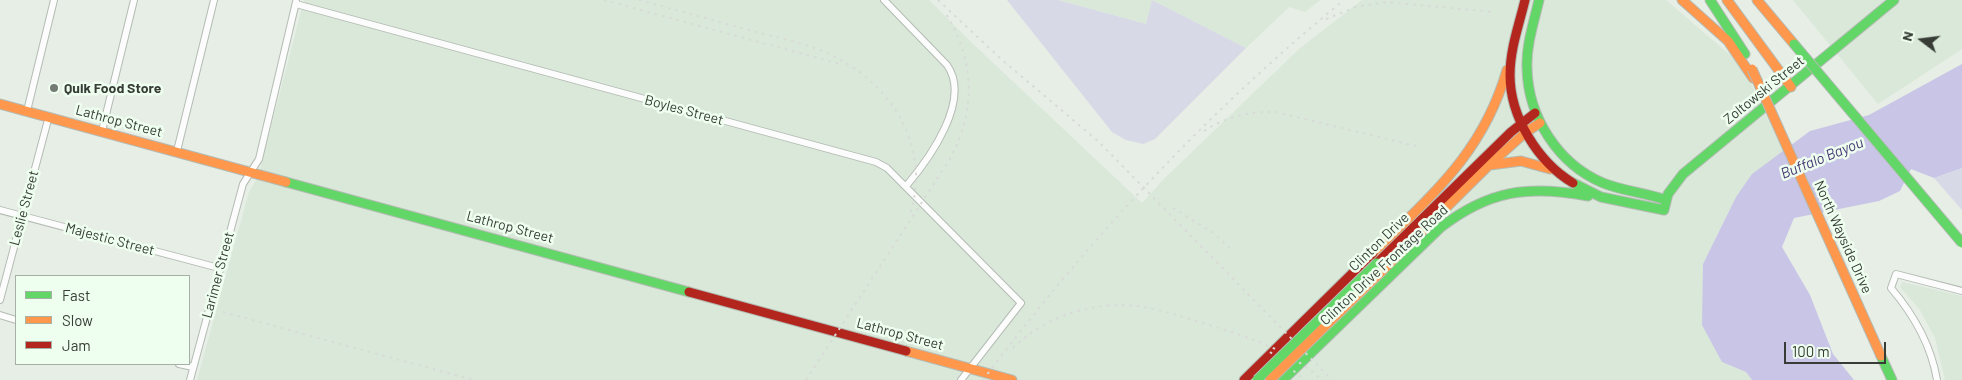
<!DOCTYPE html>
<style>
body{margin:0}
#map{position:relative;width:1962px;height:380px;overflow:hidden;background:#e6eee6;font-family:Barlow,sans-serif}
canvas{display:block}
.legend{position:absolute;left:15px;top:275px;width:175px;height:90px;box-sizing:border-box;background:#efffef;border:1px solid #a5b1a5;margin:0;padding:6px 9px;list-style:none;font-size:15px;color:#373d36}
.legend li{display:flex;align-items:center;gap:10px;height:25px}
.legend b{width:25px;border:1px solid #a5b1a5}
.north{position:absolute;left:1897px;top:15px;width:50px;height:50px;-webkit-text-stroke:4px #efffef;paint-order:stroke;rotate:285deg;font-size:14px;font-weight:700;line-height:20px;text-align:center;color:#373d36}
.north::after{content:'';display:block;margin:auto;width:18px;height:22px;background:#373d36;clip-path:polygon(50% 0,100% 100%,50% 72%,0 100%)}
.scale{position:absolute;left:1784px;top:342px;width:102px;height:22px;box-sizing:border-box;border:2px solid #373d36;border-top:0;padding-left:6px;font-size:15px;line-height:18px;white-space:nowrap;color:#373d36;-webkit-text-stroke:4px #efffef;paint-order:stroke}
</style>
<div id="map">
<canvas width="1962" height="380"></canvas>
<ul class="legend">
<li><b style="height:6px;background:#63d668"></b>Fast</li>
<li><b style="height:6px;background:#ff974d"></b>Slow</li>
<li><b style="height:6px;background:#b3261e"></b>Jam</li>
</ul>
<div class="north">N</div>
<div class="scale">100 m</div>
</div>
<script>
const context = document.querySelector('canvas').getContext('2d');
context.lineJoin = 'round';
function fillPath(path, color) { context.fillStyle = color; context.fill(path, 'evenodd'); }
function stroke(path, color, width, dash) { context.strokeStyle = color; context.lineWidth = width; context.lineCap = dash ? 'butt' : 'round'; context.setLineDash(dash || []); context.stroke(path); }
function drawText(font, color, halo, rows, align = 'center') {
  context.font = font + ' Barlow,sans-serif'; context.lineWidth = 5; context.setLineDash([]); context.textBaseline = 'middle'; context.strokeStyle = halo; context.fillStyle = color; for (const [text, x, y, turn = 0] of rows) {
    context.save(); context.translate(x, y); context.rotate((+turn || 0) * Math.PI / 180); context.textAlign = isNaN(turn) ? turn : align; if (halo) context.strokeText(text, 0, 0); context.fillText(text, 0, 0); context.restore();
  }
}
fillPath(new Path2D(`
 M304,0H929L971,42L1142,203L1165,178L1299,49L1362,0H1666L1743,66L1783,151L1736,197L1703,264L1722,362L1746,372L1752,380H197L249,192L258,177Z
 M1058,0H1320L1305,12L1289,7L1246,48L1152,0L1146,24Z
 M1793,0H1962V49L1878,104Z
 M1902,282L1962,296V380H1945L1935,338L1920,310L1900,287Z`), '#d9e8d9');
fillPath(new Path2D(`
 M1007,0H1058L1146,24L1152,0L1246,48L1155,139L1143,144L1126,140L1112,132Z
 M1962,168V210L1934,178Z`), '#d8d9e7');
fillPath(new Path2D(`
 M1962,64V168L1934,178L1911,169L1900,191L1879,201L1794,218L1782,247L1810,295L1833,354L1854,380H1752L1746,372L1722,362L1702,325L1703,264L1736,197L1752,174L1810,131L1869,115Z`), '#c9c5e7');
const street = new Path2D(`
 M884,0L947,65C972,100 929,159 907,185
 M296,4L876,162L887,168L1021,303L961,380
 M27,111L54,0
 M102,131L134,0
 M177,151L214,0
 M0,210L219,268
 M0,300L49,116
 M0,315L16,320
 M179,364L193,367
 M190,380L243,184L259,159L296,2
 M1937,380C1931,344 1914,315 1891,288L1896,274L1962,291`);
const fast = new Path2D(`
 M1539,0C1534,22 1526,45 1527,68C1528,117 1558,164 1603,183C1623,191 1646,193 1666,200
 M1710,0L1745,54
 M286,182L689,292
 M1573,183L1601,197L1664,210L1668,194L1683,174L1894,0
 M1881,356L1892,380
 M1283,380L1440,228C1489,190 1528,185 1588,196`);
const slow = new Path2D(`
 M1682,0L1728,41L1753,78
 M1727,0L1791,87
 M1757,0L1794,44
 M0,104L286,182
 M1490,165L1521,161L1550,169
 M1373,253C1432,195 1483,153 1507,70
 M1384,269L1488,166L1526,132L1540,123
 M906,351L1012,380`);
const jam = new Path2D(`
 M1525,0C1519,25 1510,49 1510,75C1510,117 1538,162 1573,183
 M1377,263L1511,132L1535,113
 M689,292L906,351
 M1244,380L1373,253`);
stroke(street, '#b4bbb4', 8);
stroke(fast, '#b4bbb4', 11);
stroke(slow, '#b4bbb4', 11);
stroke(jam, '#b4bbb4', 11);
stroke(street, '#fbfcfb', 6);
stroke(fast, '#63d668', 9);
stroke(slow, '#ff974d', 9);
stroke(jam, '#b3261e', 9);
stroke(new Path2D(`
 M604,0L840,64
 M639,0C680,11 720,22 760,33C783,39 808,44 829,54C891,82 932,147 910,214
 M938,0L1001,59L1099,142L1332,380
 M1326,19L1356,7L1386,2L1493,12
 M1204,131C1225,117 1250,111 1276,112L1416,146
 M1173,208L1215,234L1233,251
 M223,312L473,380
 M1013,348C1044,317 1092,301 1136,306C1161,309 1185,318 1210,325C1251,338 1289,350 1322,380
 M1270,352L1305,380
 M806,380L948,162C976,113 976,62 946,14
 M983,380C1088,240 1208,111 1344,0`), '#d8dad8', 2, [2.5, 5]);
const fastBridge = new Path2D(`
 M1794,44L1962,243
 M1257,380L1377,263`);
const slowBridge = new Path2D(`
 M1752,69L1881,356
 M1270,380L1384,269`);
stroke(fastBridge, '#b4bbb4', 11, []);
stroke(slowBridge, '#b4bbb4', 11, []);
stroke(fastBridge, '#63d668', 9);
stroke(slowBridge, '#ff974d', 9);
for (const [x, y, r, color] of [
 [54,88,5,"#747b74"]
]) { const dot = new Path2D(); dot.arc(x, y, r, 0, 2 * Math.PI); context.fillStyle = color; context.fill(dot); stroke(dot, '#efffef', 2); }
drawText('bold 14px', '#373d36', '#efffef', [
 ["Quik Food Store",64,88]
], 'left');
drawText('14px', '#373d36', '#efffef', [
 ["Zoltowski Street",1764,90,-39],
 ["Boyles Street",684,110,15],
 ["Lathrop Street",119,121,15],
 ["Leslie Street",24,208,-75],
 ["Lathrop Street",510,227,15],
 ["North Wayside Drive",1843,237,66],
 ["Majestic Street",110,239,15],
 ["Clinton Drive",1379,242,-44],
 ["Clinton Drive Frontage Road",1384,265,-43],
 ["Larimer Street",218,275,-75],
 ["Lathrop Street",900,334,15]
]);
drawText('italic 15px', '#453774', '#efffef', [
 ["Buffalo Bayou",1822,158,-22]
]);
</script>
